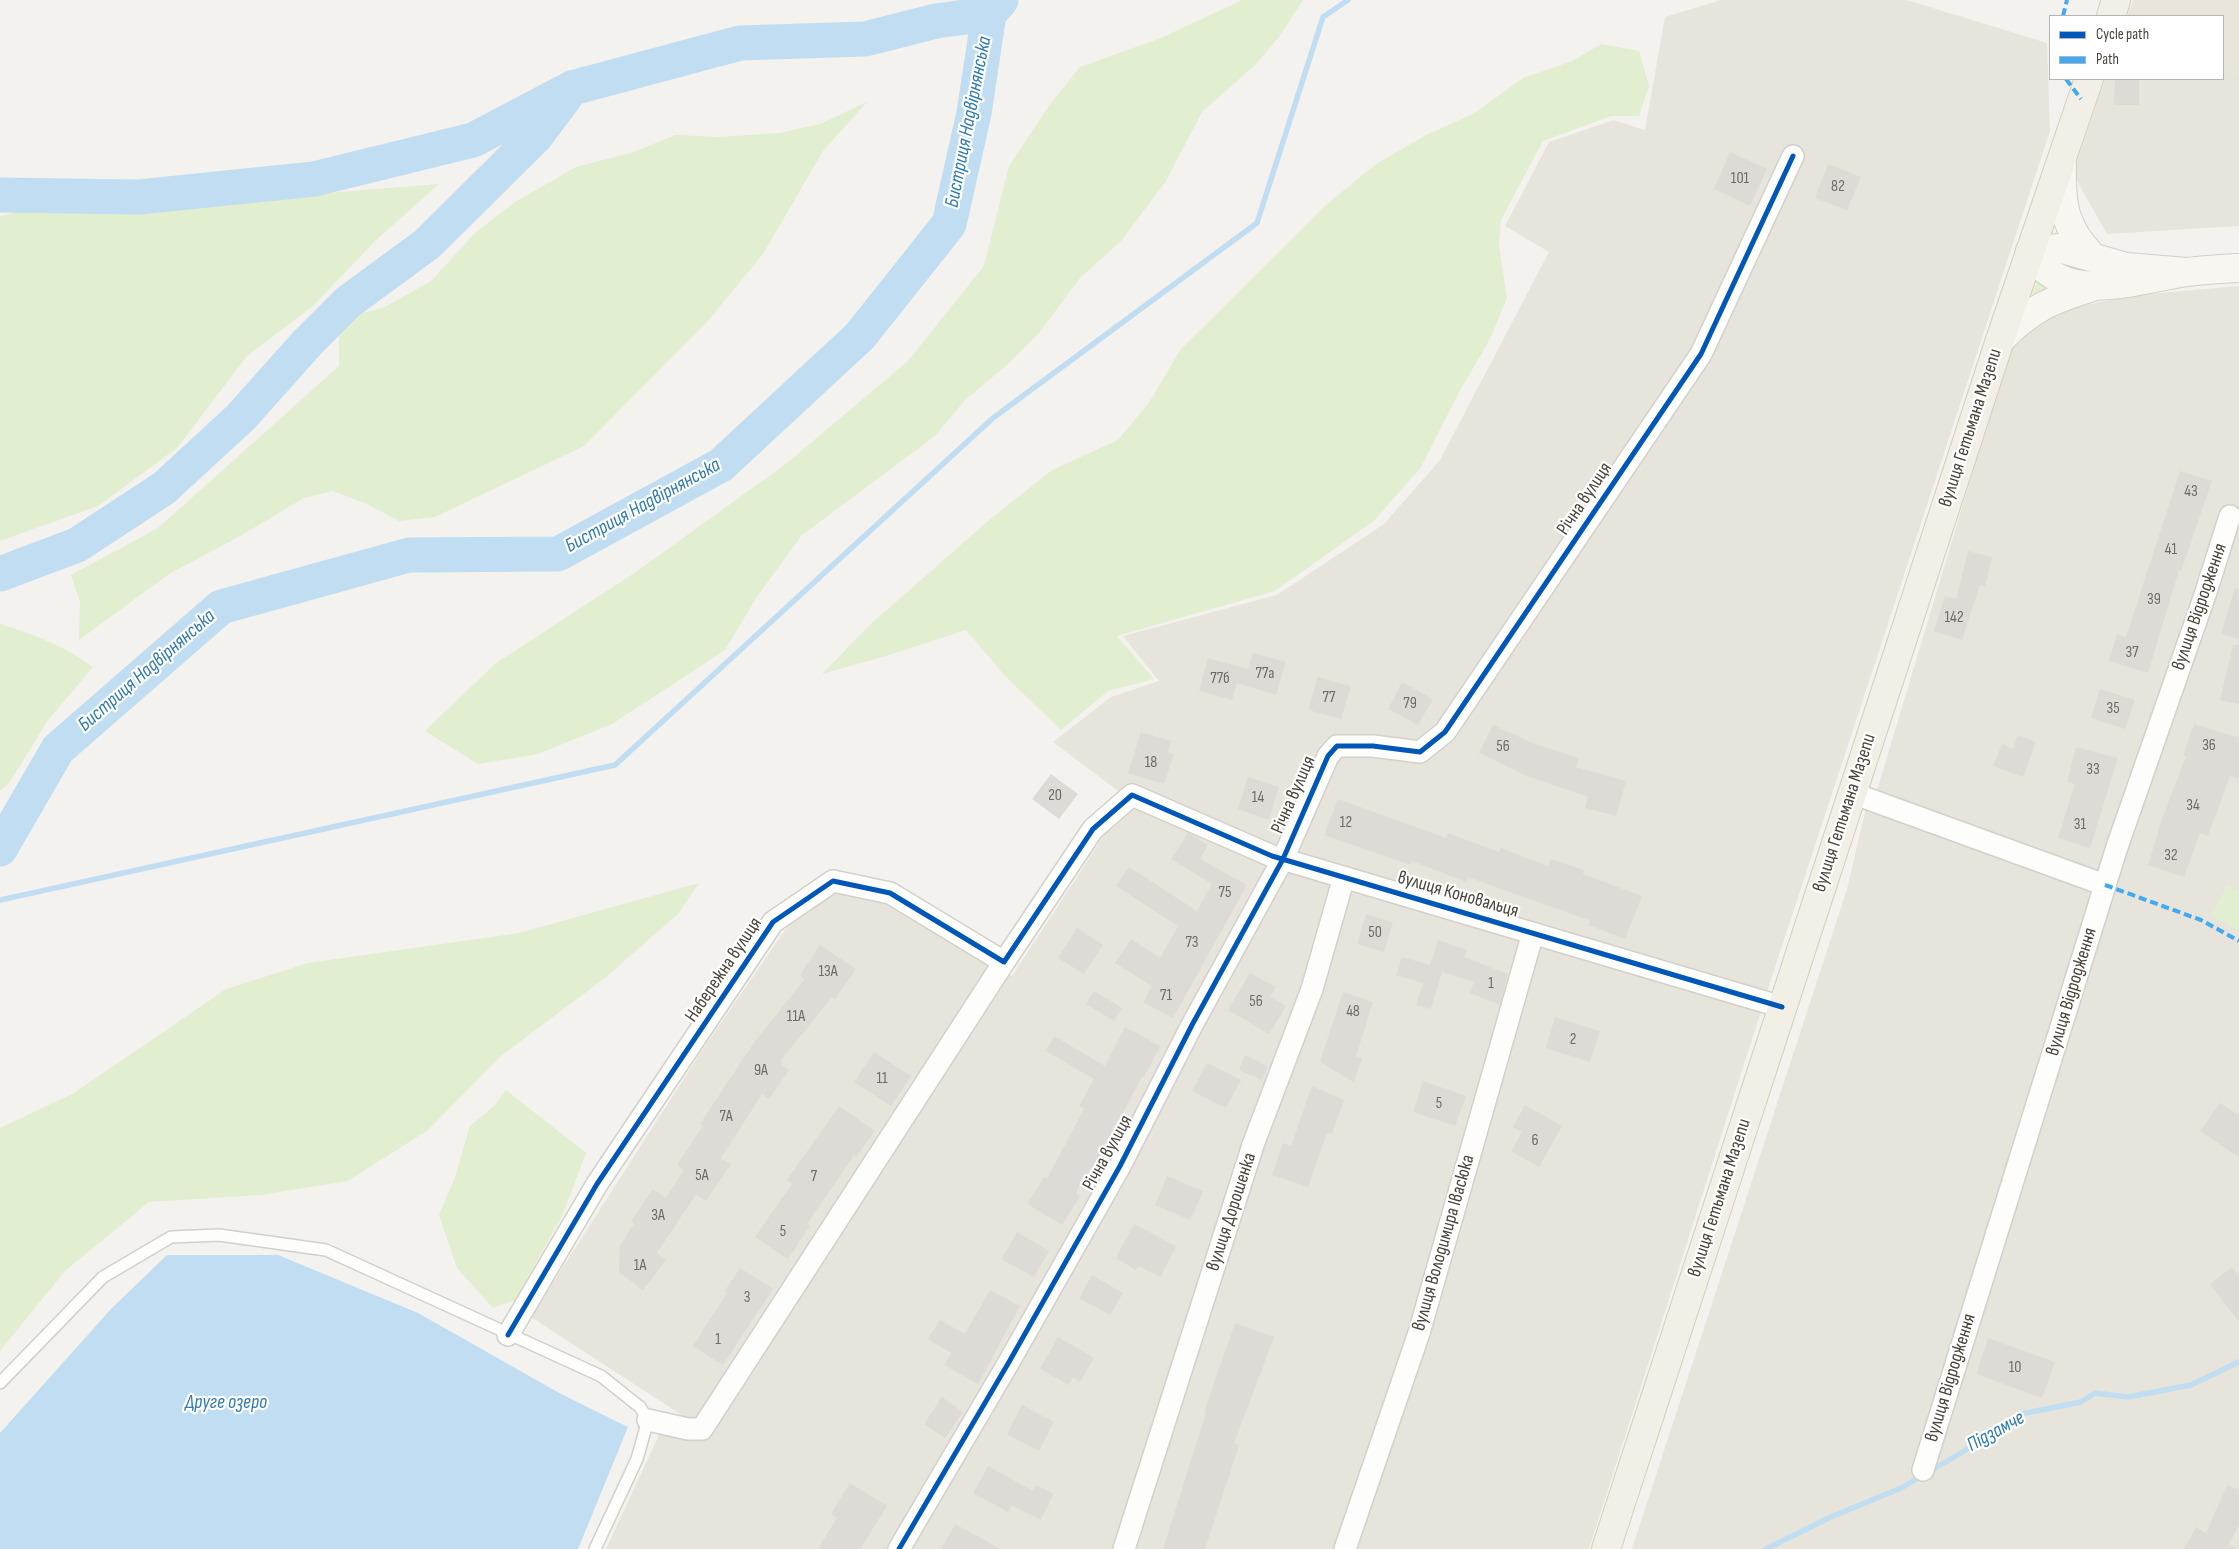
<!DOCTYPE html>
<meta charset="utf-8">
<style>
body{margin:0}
#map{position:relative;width:2239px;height:1549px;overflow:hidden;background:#f4f2ee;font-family:"Sofia Sans Condensed",sans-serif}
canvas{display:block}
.legend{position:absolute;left:2049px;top:15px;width:175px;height:65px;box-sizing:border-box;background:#fff;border:1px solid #b7b4b0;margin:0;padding:6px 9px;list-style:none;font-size:15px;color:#4b4439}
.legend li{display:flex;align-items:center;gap:10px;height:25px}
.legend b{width:25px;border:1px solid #b7b4b0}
</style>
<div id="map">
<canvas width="2239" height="1549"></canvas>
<ul class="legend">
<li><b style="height:6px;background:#0057b8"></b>Cycle path</li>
<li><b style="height:6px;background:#3fa9f5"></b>Path</li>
</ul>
</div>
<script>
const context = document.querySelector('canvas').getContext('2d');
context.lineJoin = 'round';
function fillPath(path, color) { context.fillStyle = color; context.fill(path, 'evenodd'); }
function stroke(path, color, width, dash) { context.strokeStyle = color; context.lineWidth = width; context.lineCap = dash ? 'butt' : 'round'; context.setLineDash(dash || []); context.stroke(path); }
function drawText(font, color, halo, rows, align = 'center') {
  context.font = font + ' "Sofia Sans Condensed",sans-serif'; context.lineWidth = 4.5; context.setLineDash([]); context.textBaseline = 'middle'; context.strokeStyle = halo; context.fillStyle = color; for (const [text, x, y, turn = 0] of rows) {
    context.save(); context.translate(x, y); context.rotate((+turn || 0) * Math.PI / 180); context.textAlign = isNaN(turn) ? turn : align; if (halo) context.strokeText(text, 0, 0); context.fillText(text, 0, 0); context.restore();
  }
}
fillPath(new Path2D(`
 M1721,0H1907L2047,43L2050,131L1780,952L1589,1549H606L659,1435L697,1425L531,1317L699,1055L796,914L833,888L873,892L1012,976L1109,828L1134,803L1053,742L1111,697L1159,681L1123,636L1277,595L1384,524L1440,460L1549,252L1505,226L1549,142L1614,120L1645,130L1665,17Z
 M2223,71L2239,74V226L2107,234L2073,174L2105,79H2223Z
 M2239,286V1549H1632L1847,889L1868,799L1878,787L2009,351L2029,328L2055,314L2080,306L2138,295Z`), '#e7e4dc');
fillPath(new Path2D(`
 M2133,0H2239V74L2223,71V16H2127Z`), '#eae5da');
fillPath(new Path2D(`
 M1242,0H1303L1279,37L1254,66L1202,112L1166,181L1121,241L1080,278L1039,333L1007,365L966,399L935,436L802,535L756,598L725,650L612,724L538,754L478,764L425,731L496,663L636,572L787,463L908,361L984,266L1009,166L1050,104L1080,67L1161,38Z
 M1601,44L1639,51L1649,86L1639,116H1611L1543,141L1501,220L1499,245L1507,298L1490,339L1458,394L1421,467L1375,520L1275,591L1117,636L1154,679L1108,691L1061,730L1005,676L966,630L889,655L822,674L873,622L988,521L1052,470L1118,440L1150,401L1180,350L1325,206L1376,164L1426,135L1473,114L1523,78L1572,61Z
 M867,102L823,151L763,254L706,323L584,446L435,517L399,521L367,504L333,491L304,498L242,535L169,574L79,640L80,602L71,575L158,528L339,366V319L385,307L431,281L476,232L515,202L576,167L634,152L675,135L719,137L780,133L820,124Z
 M439,184L375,241L314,305L247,356L177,448L98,506L0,541V216L30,210L104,203H200Z
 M2037,279L2059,289L2030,302Z
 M0,624C36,635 62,645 93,667L48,720L10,782L0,791Z
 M699,883L678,914L605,978L501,1056L428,1130L348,1181L261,1195L149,1202L65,1271L0,1351V1128L74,1093L226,989L308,963L519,933Z
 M2227,885L2239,891V930L2211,916Z
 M506,1090L586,1153L562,1216L515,1300L493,1308L457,1268L439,1215L455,1177L470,1126L494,1106Z`), '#e1eecf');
fillPath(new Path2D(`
 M167,1255H278L418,1313L561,1394L628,1427L578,1549H0V1433L111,1309Z`), '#c0ddf1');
stroke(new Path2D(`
 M0,900L615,765L993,418L1257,223L1323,17L1348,0
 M1766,1549L1831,1517L1901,1488L1978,1443L2021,1414L2081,1402L2095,1393L2128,1397L2191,1385L2239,1362`), '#c0ddf1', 5.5);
stroke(new Path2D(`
 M0,195L139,197L314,179L473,140L572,88L740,43L865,39L936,21L989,14
 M0,574L77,545L164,488L241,417L308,342L348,302L427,244L536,136L566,96
 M0,849L58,749L221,607L409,555L558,554L721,465L860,336L949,224L974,113L989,14L1001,0`), '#c0ddf1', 35);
fillPath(new Path2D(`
 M2115,79H2139V105H2114Z
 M1730,152L1767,169L1750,206L1714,189Z
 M1828,164L1861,177L1847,210L1815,198Z
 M2180,471L2212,481L2181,571L2179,570L2148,673L2109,661L2117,634L2126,637Z
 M1968,551L1992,557L1985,587L1980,585L1962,640L1934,631L1945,596L1956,599Z
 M2235,588L2239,589V639L2221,634Z
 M2233,645H2239V704L2220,700Z
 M1253,653L1286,662L1276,695L1237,683L1232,700L1199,691L1208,658L1248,669Z
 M1318,677L1351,686L1341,719L1308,710Z
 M1402,682L1433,699L1418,725L1388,709Z
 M2100,689L2135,700L2125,729L2091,718Z
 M2194,724L2239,738V779L2230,776L2208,836L2200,833L2184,877L2148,865L2162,819L2186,756H2183Z
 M1493,725L1535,744L1579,758L1576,767L1626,781L1616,816L1585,808L1588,797L1527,776L1479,753Z
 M1141,732L1171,741L1168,752L1174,754L1164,784L1128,773Z
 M2018,735L2036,742L2023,777L1993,766L2002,744L2013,749Z
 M2076,747L2118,758L2090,848L2058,838L2075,784L2067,782Z
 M1051,774L1078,794L1059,819L1032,799Z
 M1248,777L1279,787L1269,820L1238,809Z
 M1338,799L1446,838L1448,833L1499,852L1501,848L1548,866L1551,859L1584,870L1583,874L1642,896L1625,939L1589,925L1591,921L1468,877L1466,882L1412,861L1411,865L1324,835Z
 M1188,833L1208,845L1200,859L1247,885L1173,1018L1143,1002L1152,986L1115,963L1131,939L1160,958L1178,926L1116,886L1129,867L1197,911L1212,884L1171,859Z
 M1366,914L1393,922L1384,952L1357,944Z
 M1077,928L1103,945L1084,974L1058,958Z
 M1438,940L1467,950L1464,957L1508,974L1500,1005L1470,993L1474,982L1442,972L1431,1009L1416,1005L1423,983L1396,975L1402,957L1430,965Z
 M820,945L856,969L835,999L832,997L780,1061L782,1063L781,1065L789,1070L769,1099L762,1094L721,1158L731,1164L706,1201L696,1194L657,1253L666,1260L643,1290L619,1272L620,1245L634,1224L631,1221L653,1189L666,1198L684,1170L677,1165L703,1126L700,1124L755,1041L805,979L800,975Z
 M1250,973L1276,987L1270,997L1286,1006L1269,1034L1228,1010Z
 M1094,991L1122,1008L1114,1021L1086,1004Z
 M1343,992L1373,1002L1356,1056L1362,1058L1354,1082L1320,1062Z
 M1555,1017L1600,1031L1590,1062L1546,1048Z
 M1125,1027L1160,1046L1144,1077L1142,1076L1090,1177L1084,1175L1076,1193L1080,1195L1079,1198L1062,1225L1027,1204L1044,1177L1047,1179L1084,1109L1079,1106L1094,1079L1046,1051L1054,1036L1105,1066Z
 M874,1052L911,1076L891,1106L854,1082Z
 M1245,1055L1268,1066L1262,1080L1239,1070Z
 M1207,1063L1241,1080L1226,1108L1192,1091Z
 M1423,1081L1466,1096L1455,1126L1413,1112Z
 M1312,1086L1344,1100L1332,1134L1327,1133L1308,1187L1272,1175L1283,1143L1291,1146Z
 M2220,1103L2239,1115V1157L2200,1131Z
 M1525,1105L1562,1126L1539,1167L1511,1151L1522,1132L1513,1127Z
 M839,1106L875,1131L856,1157L854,1155L807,1224L810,1226L788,1259L755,1237L792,1184L787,1180Z
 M1167,1176L1203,1191L1190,1220L1155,1205Z
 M1134,1224L1176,1246L1160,1277L1138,1266L1136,1270L1116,1258Z
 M1017,1232L1049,1251L1034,1277L1001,1259Z
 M2232,1267L2239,1276V1322L2210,1284Z
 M740,1268L773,1289L723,1365L693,1346L727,1293L724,1292Z
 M1092,1275L1123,1293L1110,1315L1079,1298Z
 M990,1290L1020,1306L978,1384L944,1365L951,1353L928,1339L940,1320L965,1334Z
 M1235,1323L1274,1337L1234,1443L1239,1445L1205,1549H1163L1206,1413L1204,1412Z
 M1058,1337L1094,1358L1080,1382L1073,1377L1069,1385L1040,1369Z
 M1988,1338L2055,1362L2042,1398L1976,1374Z
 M942,1397L963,1412L945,1438L924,1424Z
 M1022,1405L1054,1422L1039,1451L1007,1434Z
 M988,1466L1033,1491L1036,1485L1054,1494L1041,1520L1012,1506L1008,1512L973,1493Z
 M850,1483L887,1506L860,1549H818L837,1518L831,1514Z
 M2227,1485L2239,1490V1525L2229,1544L2237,1549H2184L2196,1527L2206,1533Z
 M955,1524L1001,1549H941Z`), '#dedbd6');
const service = new Path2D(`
 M0,1383L103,1277L171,1237L219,1235L326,1250L601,1376L640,1407L648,1420L637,1459L595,1549`);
const minor = new Path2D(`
 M1852,793L2105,885
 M508,1335L597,1184L773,922L833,881L890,893L1004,962L1093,829L1132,795L1272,856L1782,1007
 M648,1420L688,1429H702L1004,962
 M1923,1470L2117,847L2205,595L2230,516
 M899,1549L1009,1362L1120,1166L1192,1025L1283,859L1328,756L1337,746H1373L1420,752L1445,732L1701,354L1793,156
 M1124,1549L1253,1145L1312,989L1344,877
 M1345,1549L1419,1333L1533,933`);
const secondary = new Path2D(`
 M2062,162C2061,203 2063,228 2094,258
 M2187,272L2126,267L2059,248L2030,251C2061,306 2131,281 2181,273C2200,270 2220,269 2239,268
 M2000,340C2031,308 2051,300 2093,287`);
const primary = new Path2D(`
 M2111,16L2116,0
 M1606,1549L2000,340L2089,79`);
stroke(service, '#d2d0cb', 14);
stroke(minor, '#d2d0cb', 24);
stroke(secondary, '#d3cfc5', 30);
stroke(primary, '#d6cebb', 30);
stroke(service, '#fdfdfc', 11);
stroke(minor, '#fdfdfc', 21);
stroke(secondary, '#f7f6f1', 28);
stroke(primary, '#f2efe6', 28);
stroke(new Path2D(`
 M2063,16L2067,0
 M2066,79L2081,99
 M2105,885L2201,920L2239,941`), '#3fa9f5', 4, [8, 4]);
stroke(new Path2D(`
 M508,1335L597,1184L773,922L833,881L890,893L1004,962L1093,829L1132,795L1272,856L1782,1007
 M899,1549L1009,1362L1120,1166L1192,1025L1283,859L1328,756L1337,746H1373L1420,752L1445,732L1701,354L1793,156`), '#0057b8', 5);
drawText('16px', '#706a61', null, [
 ["101",1740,179],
 ["82",1838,187],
 ["43",2191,492],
 ["41",2171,550],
 ["39",2154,600],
 ["142",1954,618],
 ["37",2132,653],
 ["77а",1265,674],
 ["77б",1220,679],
 ["77",1329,698],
 ["79",1410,704],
 ["35",2113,709],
 ["36",2209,746],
 ["56",1503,747],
 ["18",1151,763],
 ["33",2093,770],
 ["20",1055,796],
 ["14",1258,798],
 ["34",2193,806],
 ["12",1346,823],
 ["31",2080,825],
 ["32",2171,856],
 ["75",1225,893],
 ["50",1375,933],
 ["73",1192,943],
 ["13А",828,972],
 ["1",1491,984],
 ["71",1166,996],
 ["56",1256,1002],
 ["48",1353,1012],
 ["11А",796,1017],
 ["2",1573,1040],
 ["9А",761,1071],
 ["11",882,1079],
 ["5",1439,1104],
 ["7А",726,1117],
 ["6",1535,1141],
 ["5А",702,1176],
 ["7",814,1177],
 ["3А",658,1216],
 ["5",783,1232],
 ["1А",640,1266],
 ["3",747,1298],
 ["1",718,1340],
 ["10",2015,1368]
]);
drawText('19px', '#4b4439', '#fff', [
 ["вулиця Гетьмана Мазепи",1971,428,-72],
 ["Річна вулиця",1585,499,-56],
 ["вулиця Відродження",2200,607,-71],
 ["Річна вулиця",1294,795,-66],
 ["вулиця Гетьмана Мазепи",1845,813,-72],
 ["вулиця Коновальця",1458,895,16],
 ["Набережна вулиця",724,970,-56],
 ["вулиця Відродження",2072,992,-73],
 ["Річна вулиця",1108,1153,-61],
 ["вулиця Гетьмана Мазепи",1720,1198,-72],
 ["вулиця Дорошенка",1232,1212,-72],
 ["вулиця Володимира Івасюка",1444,1243,-74],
 ["вулиця Відродження",1951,1378,-73]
]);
drawText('italic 20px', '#2e7ab2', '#fff', [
 ["Бистриця Надвірнянська",969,122,-79],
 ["Бистриця Надвірнянська",643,506,-29],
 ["Бистриця Надвірнянська",147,671,-41],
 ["Друге озеро",226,1403],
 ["Підзамче",1996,1432,-29]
]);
</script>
